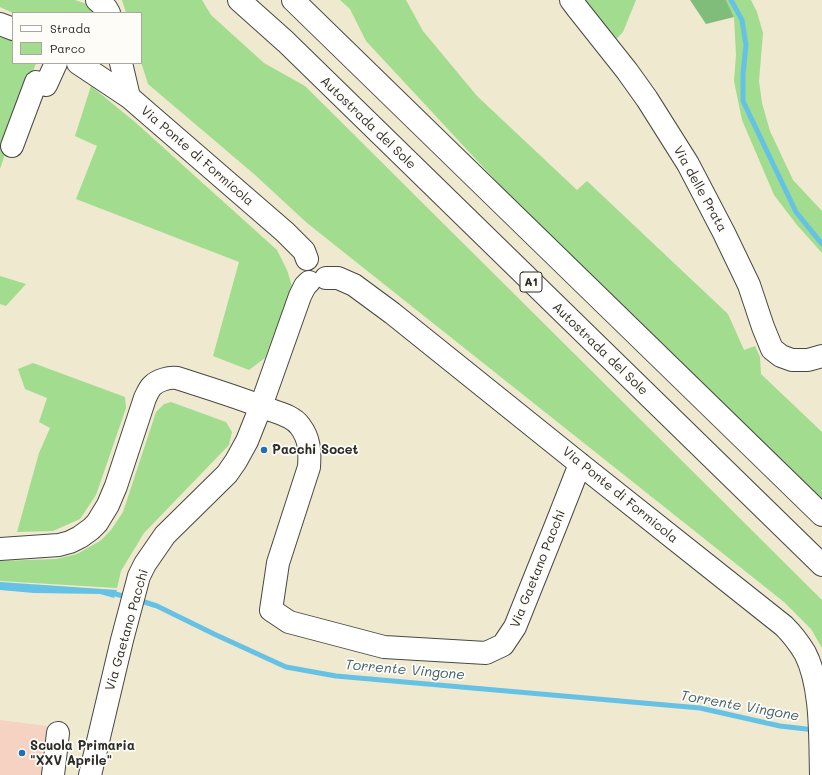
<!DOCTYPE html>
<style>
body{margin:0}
#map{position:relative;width:822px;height:775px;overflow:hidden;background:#efe9cf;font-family:Mali,sans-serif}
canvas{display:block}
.legend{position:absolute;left:12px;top:12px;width:130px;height:52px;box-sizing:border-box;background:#fdfcf7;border:1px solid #a9a8a5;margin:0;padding:5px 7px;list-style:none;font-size:12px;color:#2b2b2b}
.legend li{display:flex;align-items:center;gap:8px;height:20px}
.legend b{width:20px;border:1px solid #a9a8a5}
</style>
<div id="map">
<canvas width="822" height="775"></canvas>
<ul class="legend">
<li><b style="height:5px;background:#fff"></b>Strada</li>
<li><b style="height:11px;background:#a1dc8f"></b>Parco</li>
</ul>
</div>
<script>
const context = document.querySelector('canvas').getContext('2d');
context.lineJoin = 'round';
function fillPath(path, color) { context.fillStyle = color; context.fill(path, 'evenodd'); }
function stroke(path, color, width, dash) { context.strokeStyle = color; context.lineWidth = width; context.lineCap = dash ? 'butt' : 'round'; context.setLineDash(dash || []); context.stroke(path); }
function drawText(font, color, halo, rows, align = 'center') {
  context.font = font + ' Mali,sans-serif'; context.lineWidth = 3.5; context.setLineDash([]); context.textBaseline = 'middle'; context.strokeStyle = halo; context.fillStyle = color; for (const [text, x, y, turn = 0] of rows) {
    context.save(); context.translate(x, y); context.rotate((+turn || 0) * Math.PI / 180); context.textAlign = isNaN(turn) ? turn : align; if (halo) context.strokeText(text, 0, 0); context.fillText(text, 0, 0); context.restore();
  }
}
fillPath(new Path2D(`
 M0,720L47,726L42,775H0Z`), '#f6d2c3');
fillPath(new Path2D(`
 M0,0H75L90,5L101,13H13L0,7Z
 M122,0H202L211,15L264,63L305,86L822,600V648L811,629L784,602L307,223L254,174L148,84L141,62V13H126Z
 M340,0H406L423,31L477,96L577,190L587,181L728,314L744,350L755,346L760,357L761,374L822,432V515L655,352L366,41L350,9Z
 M571,0H636L623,32L609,47Z
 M726,0H751L757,12L763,33L759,81L762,103L770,131L793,180L822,211V253L797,225L774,195L742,120L734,81L736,55L734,17Z
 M0,34L13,41V63H36L0,169Z
 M91,86L135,122L277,250L287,270L292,286L265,358L249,370L213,356L239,262L76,199L97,146L75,136Z
 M0,276L26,284L6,306L0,304Z
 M33,363L125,397L126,408L96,495L80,519L53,531L17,532L29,489L39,453L50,428L39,422L47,398L25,389L18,369Z
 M171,402L226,422L232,432L229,445L144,533L121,571L117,588L0,581V561L56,559L77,554L100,541L111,530L123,512L156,412L164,404Z`), '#a1dc8f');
fillPath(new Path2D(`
 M690,0H726L734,17L706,24Z`), '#80bc7a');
fillPath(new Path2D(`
 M0,582L117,590L114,598L100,594L34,593L0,590Z`), '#66c2e4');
stroke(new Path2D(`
 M731,0L742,20L746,45L743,74V101L796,212L822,244
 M111,593L128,597
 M138,600L157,606L214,634L286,667L336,676L700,708L780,726L815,730`), '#66c2e4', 5);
const minor = new Path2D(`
 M97,0L106,8L109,13
 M571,0L577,8L627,71L647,99L688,164L724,233L749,285L763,327L772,349L781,356L792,360H808L822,356
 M0,24L13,29
 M78,63L129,97L285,232L304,251L307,259
 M121,63L129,97
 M12,146L36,82L46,85L56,63
 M326,278H338L354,285L392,313L580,464L784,626C792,634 799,643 805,653C822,686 820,738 821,775
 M0,549L59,545L70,542L80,537L91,529L97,523L108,505L116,486L145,398C147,394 149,389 152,386C158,380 169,377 177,378C208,388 238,397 268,409C279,413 293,416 300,426C310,439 310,452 309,467L278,563L271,610L289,622L384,647L486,653L503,645L515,627L556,525L580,464
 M53,775L58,733
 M90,775L122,640L139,576L145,564L165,535L227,474L236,461L247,441L261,406L300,296L305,286L309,282`);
const highway = new Path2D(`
 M239,0L286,42L822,565
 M293,0L822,515`);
stroke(minor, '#484844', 24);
stroke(highway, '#484844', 24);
stroke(minor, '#fff', 22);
stroke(highway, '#fff', 22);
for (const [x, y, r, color] of [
 [264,450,4,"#1f6fb2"],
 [22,753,4,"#1f6fb2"]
]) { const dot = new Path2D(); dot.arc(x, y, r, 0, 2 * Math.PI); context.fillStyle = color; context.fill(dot); stroke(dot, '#fdfcf7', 1.5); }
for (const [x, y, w] of [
 [531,282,22]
]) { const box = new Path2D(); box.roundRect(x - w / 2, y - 10, w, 20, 3); context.fillStyle = '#fdfcf7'; context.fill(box); stroke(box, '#2b2b2b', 1); }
drawText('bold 12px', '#2b2b2b', null, [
 ["A1",531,282]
]);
drawText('13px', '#2b2b2b', '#fdfcf7', [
 ["Autostrada del Sole",368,123,44],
 ["Via Ponte di Formicola",197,156,41],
 ["Via delle Prata",700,189,61],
 ["Autostrada del Sole",600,349,44],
 ["Via Ponte di Formicola",620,495,39],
 ["Via Gaetano Pacchi",538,569,-68],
 ["Via Gaetano Pacchi",127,630,-74]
]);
drawText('bold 13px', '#2b2b2b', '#fdfcf7', [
 ["Pacchi Socet",272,450],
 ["Scuola Primaria",30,746],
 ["\"XXV Aprile\"",30,761]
], 'left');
drawText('italic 14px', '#40606c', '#fdfcf7', [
 ["Torrente Vingone",405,670,5],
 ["Torrente Vingone",740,706,10]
]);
</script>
